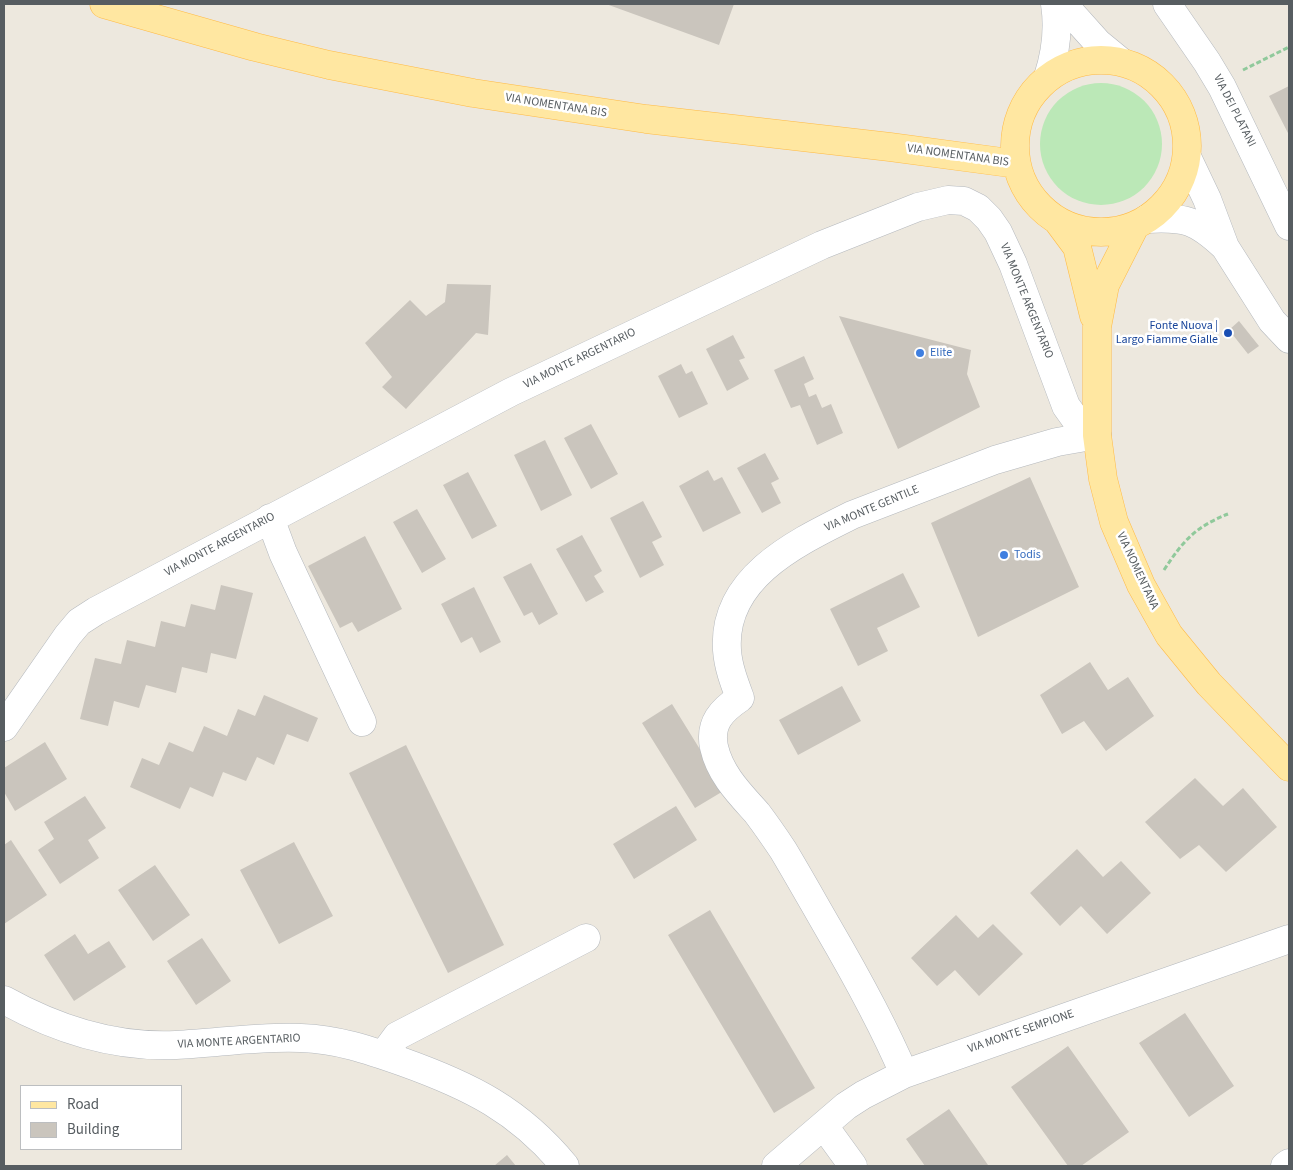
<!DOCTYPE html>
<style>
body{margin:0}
#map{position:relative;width:1293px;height:1170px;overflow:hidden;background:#ede8de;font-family:"Source Sans 3",sans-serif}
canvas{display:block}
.frame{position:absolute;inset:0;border:5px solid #575d61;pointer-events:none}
.legend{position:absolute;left:20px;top:1085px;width:162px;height:65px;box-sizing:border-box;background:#fff;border:1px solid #bcbec0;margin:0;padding:6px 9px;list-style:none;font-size:15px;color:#575d61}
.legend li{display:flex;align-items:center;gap:10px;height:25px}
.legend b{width:25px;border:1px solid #bcbec0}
</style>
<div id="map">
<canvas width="1293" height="1170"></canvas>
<div class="frame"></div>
<ul class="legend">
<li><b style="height:6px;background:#ffe7a1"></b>Road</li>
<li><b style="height:14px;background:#cac5bd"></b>Building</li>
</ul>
</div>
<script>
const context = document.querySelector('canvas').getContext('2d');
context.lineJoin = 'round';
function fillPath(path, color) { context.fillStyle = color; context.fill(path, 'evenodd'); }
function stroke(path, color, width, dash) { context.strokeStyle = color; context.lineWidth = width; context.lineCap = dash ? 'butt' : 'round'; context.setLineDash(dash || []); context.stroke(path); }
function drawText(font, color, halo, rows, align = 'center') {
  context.font = font + ' "Source Sans 3",sans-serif'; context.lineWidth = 5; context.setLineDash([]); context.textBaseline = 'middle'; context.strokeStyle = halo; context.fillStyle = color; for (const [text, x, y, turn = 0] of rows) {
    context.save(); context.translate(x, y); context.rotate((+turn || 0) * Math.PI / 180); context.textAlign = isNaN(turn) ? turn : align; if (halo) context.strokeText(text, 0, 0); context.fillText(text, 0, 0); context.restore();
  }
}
fillPath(new Path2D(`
 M1040 144a61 61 0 1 1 122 0a61 61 0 1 1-122 0Z`), '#bbe8b7');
fillPath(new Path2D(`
 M606,4H734L719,45Z
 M1289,86V135L1269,96Z
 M447,284L491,285L488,335L476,333L406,409L382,387L392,377L365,343L410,300L426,316L445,302Z
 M839,316L971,350L967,374L980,407L898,449Z
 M1239,321L1259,346L1248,354L1229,330Z
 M733,335L745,358L739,360L749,379L727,391L706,349Z
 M804,356L814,379L804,384L809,397L816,394L822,408L831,404L843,433L817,445L800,405L791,408L774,370Z
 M681,364L686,374L692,371L708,404L679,418L658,376Z
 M591,424L618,474L591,489L564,438Z
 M545,440L572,495L541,511L514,455Z
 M765,453L779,479L771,483L781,503L762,513L737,468Z
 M708,470L714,481L722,477L741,513L703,532L679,486Z
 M468,472L497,526L472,539L443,485Z
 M1030,477L1079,587L978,637L931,523Z
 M643,501L662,537L652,542L664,565L640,578L610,518Z
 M417,509L446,559L422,573L393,522Z
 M582,535L602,571L594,576L604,592L586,602L556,549Z
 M365,536L402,609L358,632L352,622L340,628L308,566Z
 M531,563L558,614L539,625L532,612L524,616L503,577Z
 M903,573L920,607L877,628L888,651L858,666L830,609Z
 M221,585L253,593L236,659L211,653L207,673L182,667L176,693L146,685L139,708L114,701L108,726L80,719L95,658L121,664L127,640L155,647L161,621L185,627L191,604L215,610Z
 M474,587L501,642L480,653L472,637L461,643L441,604Z
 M1090,662L1108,690L1128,677L1154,716L1106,751L1084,721L1062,734L1040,695Z
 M842,686L861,721L798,755L779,720Z
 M264,695L318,718L308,742L287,734L274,765L257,757L246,781L223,772L213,797L190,787L180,809L130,787L142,758L159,765L169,742L193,752L204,726L227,736L238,709L255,716Z
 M672,704L725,790L695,808L642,723Z
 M45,742L67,779L15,811L4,792V768Z
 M406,745L504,945L448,973L349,773Z
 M1195,778L1223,806L1243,788L1277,827L1226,872L1199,845L1180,859L1145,822Z
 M85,796L106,828L88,840L99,858L60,884L38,850L54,839L44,822Z
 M676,806L697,840L634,879L613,844Z
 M11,840L47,895L4,924V845Z
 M294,842L333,916L279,944L240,870Z
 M1077,849L1103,877L1121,861L1151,893L1107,934L1081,906L1060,926L1030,893Z
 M155,865L190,915L153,941L118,890Z
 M710,910L815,1088L774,1113L668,935Z
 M956,915L978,938L993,924L1023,954L979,996L955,970L937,986L911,958Z
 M75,934L88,954L109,941L126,967L74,1001L44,955Z
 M202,938L231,981L196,1005L167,961Z
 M1185,1013L1234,1086L1189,1117L1139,1043Z
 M1068,1046L1129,1132L1081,1166H1068L1011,1087Z
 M949,1109L988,1165L986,1166H925L906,1139Z
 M507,1155L516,1166H494Z`), '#cac5bd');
const minor = new Path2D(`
 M1063,4L1098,43L1120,61
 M1167,4L1207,62L1222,87L1289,226
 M1048,77C1056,52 1059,30 1055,4
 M1187,157L1207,199L1225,247L1272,321L1289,339
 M1147,219C1186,217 1196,220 1224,246
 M270,518L283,553L362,722
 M4,727L68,635L79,622L96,611L511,392L822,245L918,207L948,200L964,201L978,208L989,219L998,232L1013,264L1066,406L1076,420L1097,435
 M4,1000C58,1030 114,1048 176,1045C218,1043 259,1036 301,1038C337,1039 369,1050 403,1062C470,1086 519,1110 565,1166
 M383,1055L397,1036L586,938
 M904,1074C882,1022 855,974 827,926C812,900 798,875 783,850C775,838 766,825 757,813C739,793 720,774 714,747C709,723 722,710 740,698C734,682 728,666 727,650C722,577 798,542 852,515L995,460L1057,442L1097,435
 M824,1126L853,1166
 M776,1166L846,1106L863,1095L904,1074L1289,939
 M1285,1166L1289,1163`);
const major = new Path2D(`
 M104,4L255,47L329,65L473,93L646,119L890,147L1017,164
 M1015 146a86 86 0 1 1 172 0a86 86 0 1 1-172 0Z
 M1057,220L1077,247L1094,316
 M1135,226L1105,285L1097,327V435L1103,479L1114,522L1141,585L1169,635L1209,684L1289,767`);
stroke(minor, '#b4b8bd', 29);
stroke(major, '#ffba45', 29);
stroke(new Path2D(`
 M1243,70L1289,47
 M1164,570C1183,541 1195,527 1228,514`), '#90c99b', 3, [5, 2.5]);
stroke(minor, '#fff', 28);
stroke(major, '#ffe7a1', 28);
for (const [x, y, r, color] of [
 [1228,333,5,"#1a4fb4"],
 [920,353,5,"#3f7fe0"],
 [1004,555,5,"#3f7fe0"]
]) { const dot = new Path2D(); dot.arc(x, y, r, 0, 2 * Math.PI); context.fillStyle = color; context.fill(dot); stroke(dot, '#fff', 2); }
drawText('12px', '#575d61', '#fff', [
 ["VIA NOMENTANA BIS",556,106,9],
 ["VIA DEI PLATANI",1234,111,63],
 ["VIA NOMENTANA BIS",958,156,8],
 ["VIA MONTE ARGENTARIO",1026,301,68],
 ["VIA MONTE ARGENTARIO",580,359,-26],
 ["VIA MONTE GENTILE",872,509,-23],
 ["VIA MONTE ARGENTARIO",220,545,-28],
 ["VIA NOMENTANA",1137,571,65],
 ["VIA MONTE SEMPIONE",1021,1032,-19],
 ["VIA MONTE ARGENTARIO",239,1042,-3]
]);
drawText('12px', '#164399', '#fff', [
 ["Fonte Nuova |",1218,326],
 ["Largo Fiamme Gialle",1218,340]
], 'right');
drawText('12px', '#366cbe', '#fff', [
 ["Elite",930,353],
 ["Todis",1014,555]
], 'left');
</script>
